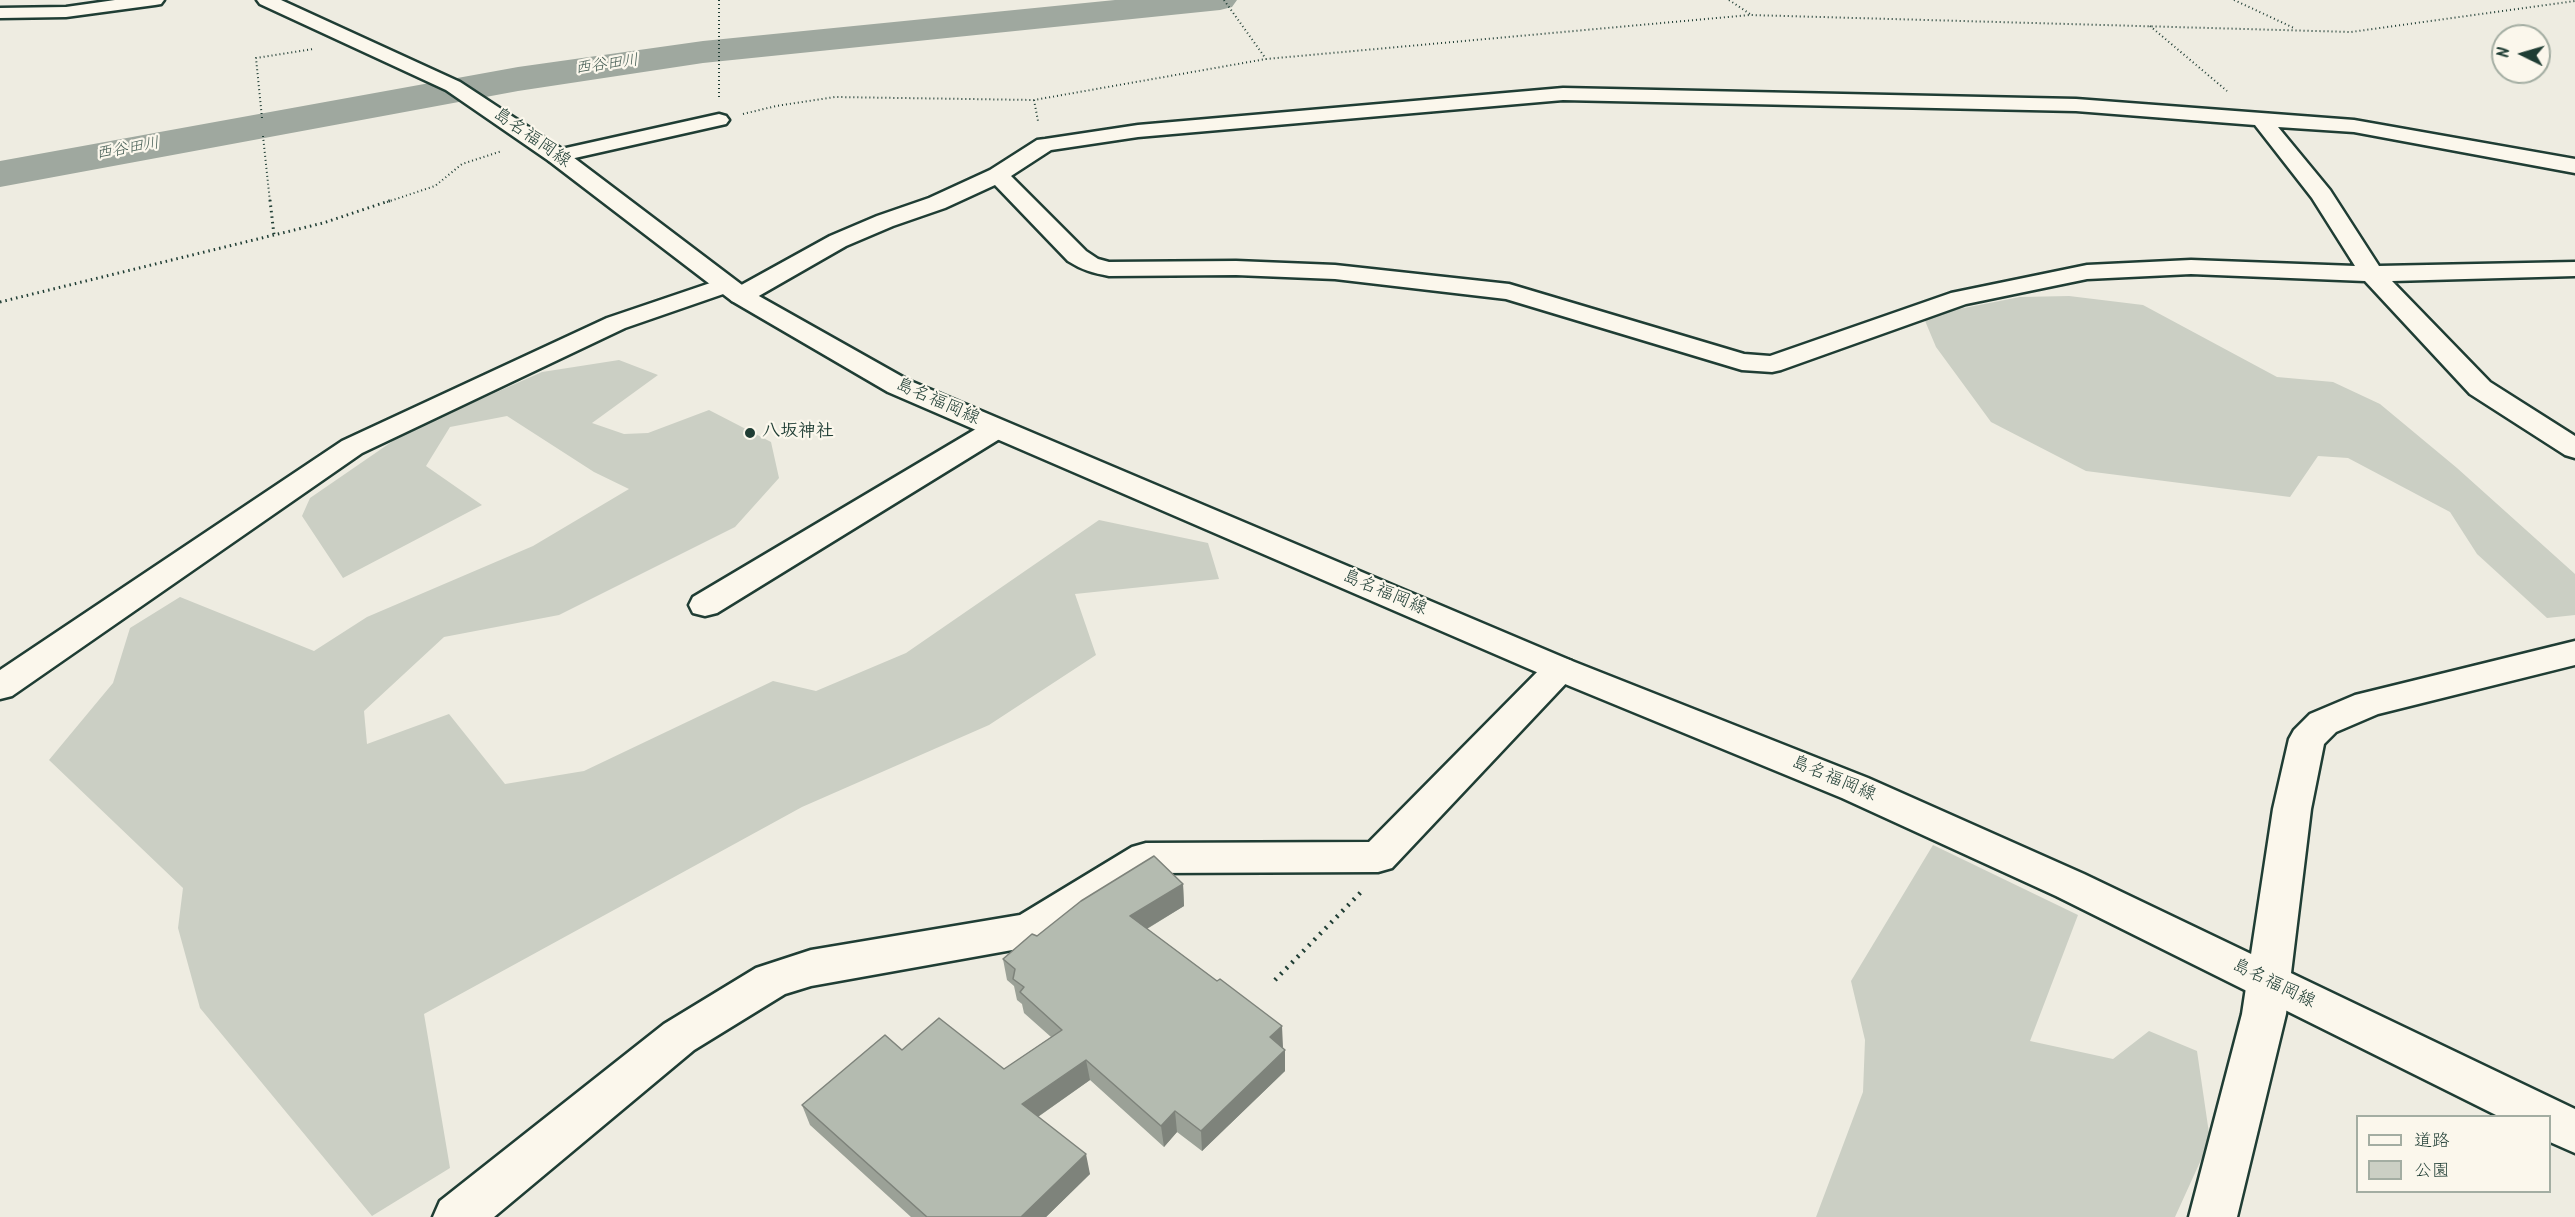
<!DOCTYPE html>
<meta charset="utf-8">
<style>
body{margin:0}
#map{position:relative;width:2575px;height:1217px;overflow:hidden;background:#eeece1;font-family:Kalam,"Klee One",sans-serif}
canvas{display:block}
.legend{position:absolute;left:2356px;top:1115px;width:195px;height:78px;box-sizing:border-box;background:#fbf7ec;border:2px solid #a3ada2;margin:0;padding:8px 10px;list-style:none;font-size:18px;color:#1f3d34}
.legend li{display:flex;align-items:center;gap:12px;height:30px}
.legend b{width:30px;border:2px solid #a3ada2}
.north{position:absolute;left:2491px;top:24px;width:60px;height:60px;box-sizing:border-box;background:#fbf7ec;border:2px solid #a3ada2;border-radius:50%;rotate:275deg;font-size:16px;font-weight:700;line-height:24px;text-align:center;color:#1f3d34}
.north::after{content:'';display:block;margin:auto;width:21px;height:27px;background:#1f3d34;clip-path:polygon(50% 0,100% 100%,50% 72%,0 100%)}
</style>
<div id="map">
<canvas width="2575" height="1217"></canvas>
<ul class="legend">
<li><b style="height:8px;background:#fbf7ec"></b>道路</li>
<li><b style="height:16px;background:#cbcfc4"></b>公園</li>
</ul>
<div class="north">N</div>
</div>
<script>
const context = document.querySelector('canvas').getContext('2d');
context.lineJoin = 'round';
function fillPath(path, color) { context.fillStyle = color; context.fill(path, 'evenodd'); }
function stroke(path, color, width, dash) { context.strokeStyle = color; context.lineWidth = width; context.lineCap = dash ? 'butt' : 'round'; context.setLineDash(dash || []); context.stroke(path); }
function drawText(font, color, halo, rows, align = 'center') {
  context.font = font + ' Kalam,"Klee One",sans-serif'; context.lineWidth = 4.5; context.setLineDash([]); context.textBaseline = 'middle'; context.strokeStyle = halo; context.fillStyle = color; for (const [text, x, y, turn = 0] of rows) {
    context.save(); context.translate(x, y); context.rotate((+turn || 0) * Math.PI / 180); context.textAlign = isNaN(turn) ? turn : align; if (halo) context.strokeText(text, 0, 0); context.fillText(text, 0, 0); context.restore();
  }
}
fillPath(new Path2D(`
 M2069,296L2143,305L2277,377L2333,382L2380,404L2457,468L2575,574V615L2547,618L2477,554L2450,512L2348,458L2318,456L2290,497L2086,471L1991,422L1936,347L1923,316L2020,297Z
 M619,360L658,375L592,423L624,434L648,433L709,410L771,442L779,478L735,527L559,615L444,637L364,711L367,744L449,714L505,784L584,771L773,681L816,691L906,653L1099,520L1208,543L1219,579L1075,594L1096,655L989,725L802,807L424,1014L450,1168L372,1216L200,1008L178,928L183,888L49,760L113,683L130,628L180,597L314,651L367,617L533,546L629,489L594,472L507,416L450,427L426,466L482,505L343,578L302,516L310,498L406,432L542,372Z
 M1933,845L2078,915L2030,1041L2113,1059L2149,1031L2197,1051L2210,1140L2175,1217H1816L1863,1092L1865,1040L1851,981Z`), '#cbcfc4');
fillPath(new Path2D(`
 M1115,0H1237L1232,7L1220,10L703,63L518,91L0,187V161L518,67L703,41Z`), '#9fa89f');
const minor = new Path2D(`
 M1563,88L2076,99L2354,120L2575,159V173L2354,132L2278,127L2330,190L2379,266L2575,262V276L2392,281L2490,382L2575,436V458L2565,455L2470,394L2365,281L2191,274L2087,279L1966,304L1781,370L1772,372L1742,370L1506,299L1335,279L1236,275L1109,276C1093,273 1082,270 1068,261L995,185L945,208L893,226L846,246L750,301L741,304L732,301L728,296L732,291L625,328L362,453L12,696L0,699V670L342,441L607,318L725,278L734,280L737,285L734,289L830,236L877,216L929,198L990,170L1037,140L1045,139L1138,125ZM1563,100L2076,111L2255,125L2312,198L2355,266L2191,260L2087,265L1951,293L1770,356L1744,354L1509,284L1335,265L1236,261L1109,262L1098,259L1086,251L1011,176L1051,150L1138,137Z
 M719,114L726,116L729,120L726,124L557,162L549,161L546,156L549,151L557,150Z
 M996,420L1006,423L1010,429L1006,435L717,613L705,616L693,613L689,605L693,597L986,423Z
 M2575,641V665L2378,714L2336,732L2324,744L2311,809L2286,1014L2237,1217H2189L2242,1014L2273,809L2289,739L2294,730L2310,714L2355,695Z
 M1560,657L1572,661L1577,669L1572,677L1392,868L1378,872L1153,873L1044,942L1029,947L811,986L785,994L694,1050L494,1217H433L440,1201L664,1024L756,968L811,950L1020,915L1132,847L1146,843L1369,842L1548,661Z`);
const major = new Path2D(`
 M115,0H164L161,4L155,5L66,17L0,18V8L66,7Z
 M257,0H281L460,82L565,151L750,291L908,380L1572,661L1868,778L2084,874L2575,1109V1153L2550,1142V1116H2498L2056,896L1842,798L1548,677L888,392L732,301L549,161L446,90L260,4Z`);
stroke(minor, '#1f3d34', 5);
stroke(major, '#1f3d34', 5);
stroke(new Path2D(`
 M719,0V98
 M1224,0L1266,59
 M1729,0L1750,14
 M2234,0L2294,28
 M2150,26L2227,91
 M1034,100L1038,121
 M743,114L776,106L835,97L1034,100L1266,59L1750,15L2351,32L2575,1
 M262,118L256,58L313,49
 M263,136L270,202
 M387,202L435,186L462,164L502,151`), '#1f3d34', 2, [1, 3]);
stroke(new Path2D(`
 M270,200L274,235
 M0,302L323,223L392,200`), '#1f3d34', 3, [1.5, 4]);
stroke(new Path2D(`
 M1275,980L1363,890`), '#1f3d34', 4.5, [2, 6]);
fillPath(minor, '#fbf7ec');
fillPath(major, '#fbf7ec');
fillPath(new Path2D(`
 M1183,884L1184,906L1147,929L1217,981L1282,1026V1047L1285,1071L1202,1151L1177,1132L1164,1147L1090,1080L1038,1117L1090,1174L1046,1217H911L810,1125L802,1105L902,1050L1004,1069L1051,1037L1024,1013L1022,1004L1017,1000L1014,986L1007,980L1003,959L1037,936Z`), '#9ba197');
fillPath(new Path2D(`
 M1183,884L1184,906L1133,937L1130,916Z
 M1282,1026L1283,1047L1270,1058V1037Z
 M1285,1050V1071L1202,1151L1201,1131Z
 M1086,1060L1090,1080L1026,1125L1022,1104Z
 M1175,1111L1177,1132L1164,1147L1161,1126Z
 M1086,1154L1090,1174L1046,1217H1021Z`), '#7e837b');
const building = new Path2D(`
 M1154,856L1183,884L1130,916L1217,981L1220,979L1282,1026L1270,1037L1285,1050L1201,1131L1175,1111L1161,1126L1086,1060L1022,1104L1086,1154L1021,1217H927L802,1105L885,1035L902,1050L939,1018L1004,1069L1062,1030L1020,992L1024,987L1013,979L1015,969L1003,959L1032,934L1037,936L1081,901Z`);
fillPath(building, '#b4bbb0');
stroke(building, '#7e837b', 1.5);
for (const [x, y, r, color] of [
 [750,433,6,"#1f3d34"]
]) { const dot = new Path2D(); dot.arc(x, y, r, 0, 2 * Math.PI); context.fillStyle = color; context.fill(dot); stroke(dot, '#fbf7ec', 2); }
drawText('italic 16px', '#455d54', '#fbf7ec', [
 ["西谷田川",607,66,-8],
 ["西谷田川",128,150,-10]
]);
drawText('18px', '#1f3d34', '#fbf7ec', [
 ["島名福岡線",531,139,35],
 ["島名福岡線",937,403,24],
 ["島名福岡線",1384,594,23],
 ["島名福岡線",1833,780,23],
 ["島名福岡線",2273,985,26]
]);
drawText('bold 18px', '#1f3d34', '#fbf7ec', [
 ["八坂神社",762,433]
], 'left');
</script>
